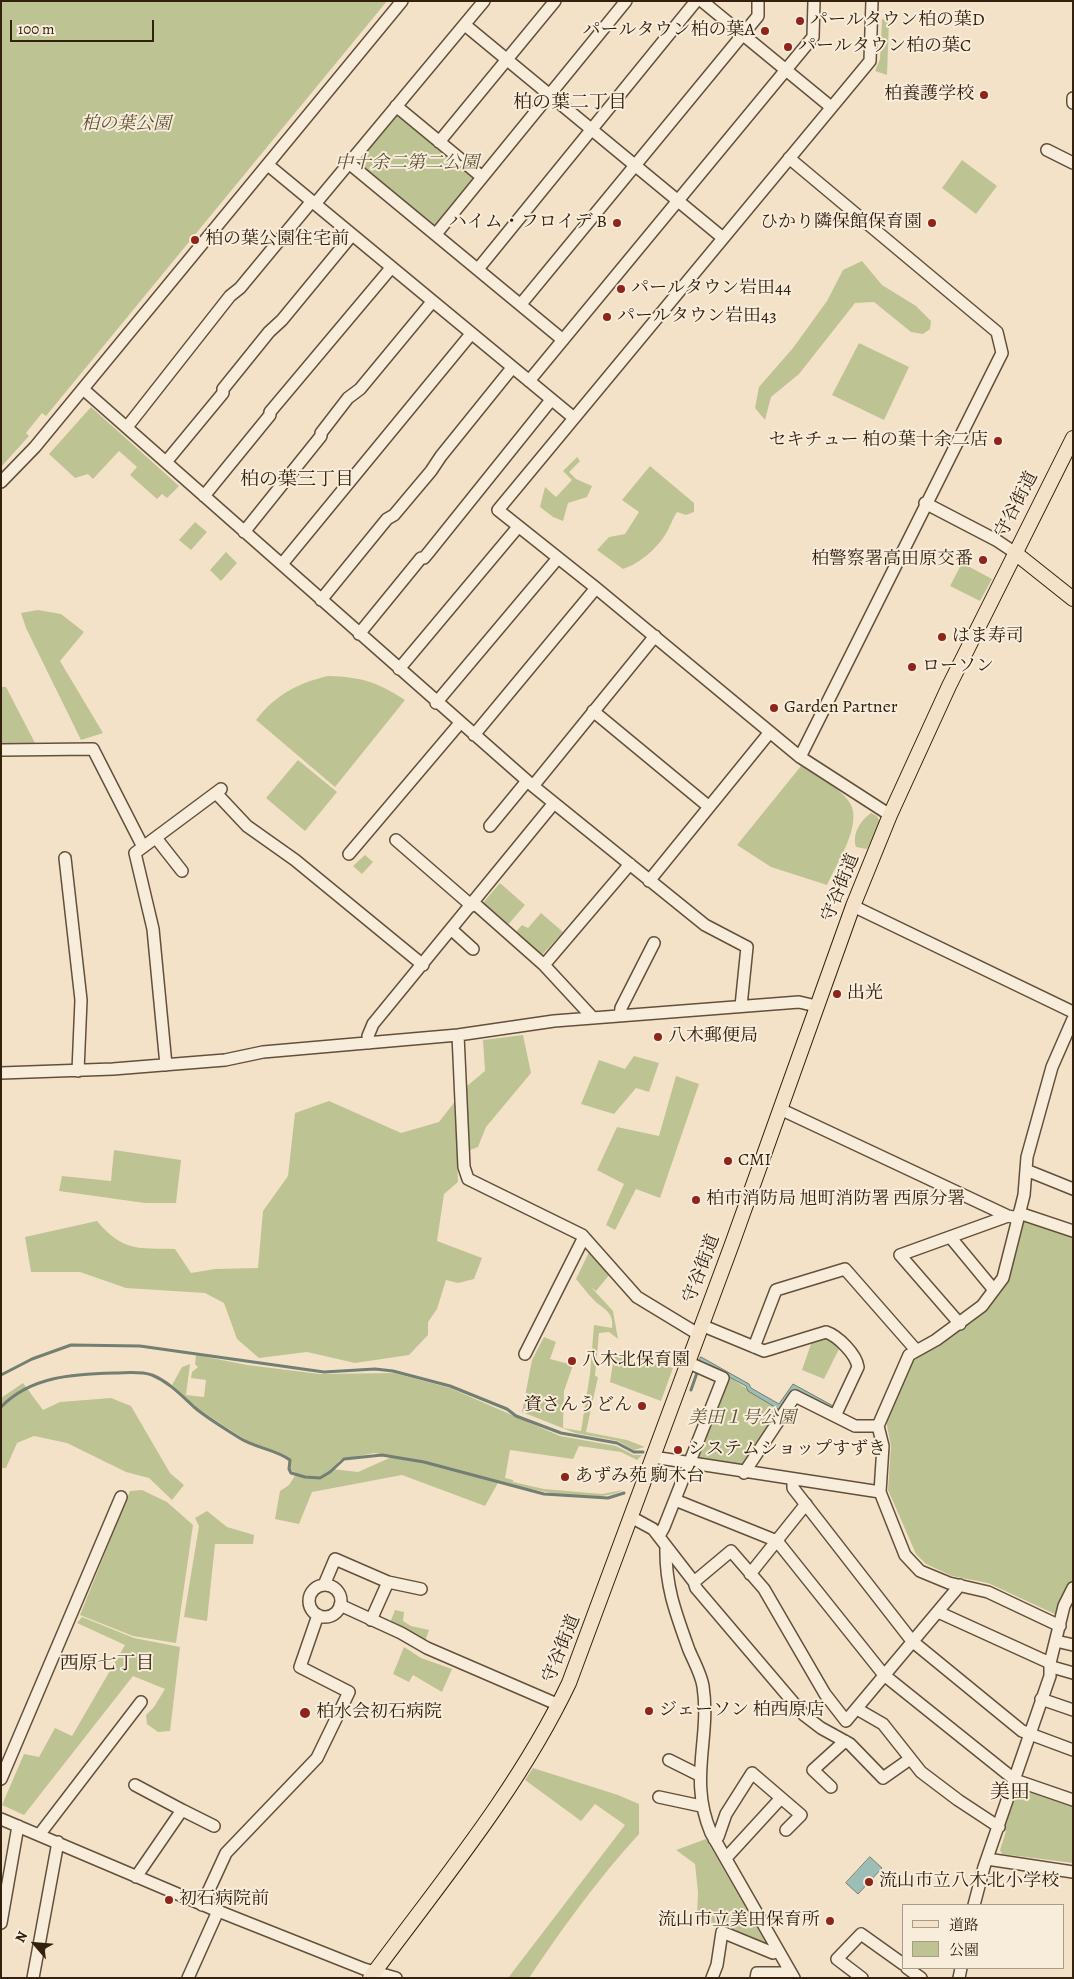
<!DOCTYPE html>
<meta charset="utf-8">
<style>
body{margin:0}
#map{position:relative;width:1074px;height:1979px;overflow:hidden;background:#f4e2c8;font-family:Alegreya,"Noto Serif JP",serif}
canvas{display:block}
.frame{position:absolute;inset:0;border:2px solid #33200d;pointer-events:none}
.legend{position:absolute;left:902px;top:1904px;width:162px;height:65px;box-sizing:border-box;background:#f8ecdb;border:1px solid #a99a89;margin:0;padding:6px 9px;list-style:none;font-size:15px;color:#33200d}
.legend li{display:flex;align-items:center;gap:10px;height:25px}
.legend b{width:25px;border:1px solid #a99a89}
.north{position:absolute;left:10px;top:1919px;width:50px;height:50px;-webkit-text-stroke:4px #f8ecdb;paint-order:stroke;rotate:297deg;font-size:14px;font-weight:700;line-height:20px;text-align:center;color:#33200d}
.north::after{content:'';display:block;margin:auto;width:18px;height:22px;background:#33200d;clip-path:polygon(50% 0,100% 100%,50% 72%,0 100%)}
.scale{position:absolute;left:10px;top:20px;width:144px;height:22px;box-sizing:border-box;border:2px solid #33200d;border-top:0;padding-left:6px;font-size:15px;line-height:18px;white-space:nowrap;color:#33200d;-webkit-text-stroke:4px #f8ecdb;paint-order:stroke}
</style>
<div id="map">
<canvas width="1074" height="1979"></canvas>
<div class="frame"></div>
<ul class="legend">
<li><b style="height:6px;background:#f4e2c8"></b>道路</li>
<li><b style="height:14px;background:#bec394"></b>公園</li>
</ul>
<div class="north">N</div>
<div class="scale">100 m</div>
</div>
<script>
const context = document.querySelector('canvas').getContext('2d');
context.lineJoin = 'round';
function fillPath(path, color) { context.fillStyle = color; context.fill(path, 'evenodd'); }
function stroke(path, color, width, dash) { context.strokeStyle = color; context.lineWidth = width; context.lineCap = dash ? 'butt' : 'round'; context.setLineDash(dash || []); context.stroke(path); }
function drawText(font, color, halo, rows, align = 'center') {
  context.font = font + ' Alegreya,"Noto Serif JP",serif'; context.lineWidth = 4; context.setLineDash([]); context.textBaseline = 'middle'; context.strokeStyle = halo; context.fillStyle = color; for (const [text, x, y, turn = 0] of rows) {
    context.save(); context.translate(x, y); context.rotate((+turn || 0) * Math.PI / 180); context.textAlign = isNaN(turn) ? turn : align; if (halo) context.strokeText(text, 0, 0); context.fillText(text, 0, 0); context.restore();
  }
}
fillPath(new Path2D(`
 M1,1H387L46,416L42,413L26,433L29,436L1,467Z
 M882,19L889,21L887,75L875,71L880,59Z
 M400,114L472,175L474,180L435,226H431L357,166V161L394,115Z
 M962,160L997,186L976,214L942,188Z
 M862,261L882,285L916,306L931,321L930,329L923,334L911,332L874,302L855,303L799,374L771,397L765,420L755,408L759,387L793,348L827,301L843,270Z
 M859,343L909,367L884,420L832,395Z
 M91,407L179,486L167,498L162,494L157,499L130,475L137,467L119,451L93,479L88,474L75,478L49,454Z
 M577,457L580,461L569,472L576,479L592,486L587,497L568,503L563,521L553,517L540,507L545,487L556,497L572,480L563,471Z
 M650,466L694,503V512L686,515L677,512C673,518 671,524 668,530C659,547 641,563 623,569L597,550L609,537L625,534L639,512L622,500Z
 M195,522L207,532L191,550L179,540Z
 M226,552L237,563L221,581L210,570Z
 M962,563L992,579L980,601L950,586Z
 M38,610L61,614L84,632L60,661L103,733L81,740L26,628L21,613Z
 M328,676C362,677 377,682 405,700L335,787L256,720C275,695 298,683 328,676Z
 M1,687H6L35,743L1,744Z
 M298,760L337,792L305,831L266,798Z
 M801,766C816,776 840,787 850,803C863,824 836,865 827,885L771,867L737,845Z
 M871,813L877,816L880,822L867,849L856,847C852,834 860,821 871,813Z
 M365,855L373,862L362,874L353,866Z
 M500,883L525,905L507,926L482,904Z
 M541,913L563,932L541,956L515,933L522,925L528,928Z
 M523,1035L531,1073L486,1127L478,1147L457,1155L458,1182L444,1194L437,1241L482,1258L474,1279L458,1283L446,1280L437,1309L428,1322V1335L409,1355L355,1363L307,1352L259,1358L237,1339L224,1303L205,1293L126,1288L80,1272H31L25,1237L97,1221C123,1252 138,1248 175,1249L191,1273L215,1269L258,1268L263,1211L288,1176L295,1113L329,1101L401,1133L439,1122L467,1086L485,1071L483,1040Z
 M634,1056L659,1063L649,1092L636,1088L614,1114L581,1104L599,1060L625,1069Z
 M676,1076L699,1084L660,1198L636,1189L615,1230L606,1225L624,1184L597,1170L617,1127L659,1136Z
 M114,1150L181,1160L176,1203H145L59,1191L62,1176L111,1181Z
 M1022,1219L1073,1236V1583L1059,1616L988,1583L952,1576L926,1564L916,1554L888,1490L891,1446L885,1416L913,1358L985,1308Z
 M591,1248L610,1274L596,1291L591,1287L613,1311L618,1339L609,1332L599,1333L595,1376L598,1377L586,1432L627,1440L645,1447L634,1450L618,1441L575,1433L522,1412L532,1360L544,1337L556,1342L550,1359L573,1365L564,1391L563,1428L581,1431L590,1374L594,1325L612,1328C614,1314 606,1310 597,1303C589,1296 582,1286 576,1279Z
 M826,1336L840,1347L824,1379L802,1370L812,1341Z
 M196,1355L247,1365L320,1374L394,1373L450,1388L560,1436L616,1446L634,1455H642L637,1460L621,1452L579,1446L573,1459L510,1450L505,1478L513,1480V1482L544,1489L602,1494L623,1490C594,1506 530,1489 499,1481L485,1506L402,1475L312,1492L299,1524L275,1519L280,1491L289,1485L296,1474L290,1469L289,1458L257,1446L235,1433L197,1408L172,1385L182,1367L190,1364L186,1395L204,1397L206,1380L191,1378L192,1372L198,1367L195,1364ZM374,1453L394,1456L358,1472L332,1469L340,1460Z
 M614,1356L637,1362L639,1359L673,1368L661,1401L610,1382Z
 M729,1377L780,1410L745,1463L739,1466L701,1460L698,1455Z
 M23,1383L43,1410L60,1402L111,1398L131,1406L170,1473L184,1485L172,1500L149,1478L126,1472L67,1443L34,1436L17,1443L6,1468H1V1398Z
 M142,1490L167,1502L193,1525L176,1643L133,1636L80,1615L130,1491Z
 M207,1511L227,1527L254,1535L253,1544H215L207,1621L184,1617L199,1526L195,1518Z
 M395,1610L404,1612L403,1621L411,1626L429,1630L425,1641L390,1623Z
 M82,1617L134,1638L180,1647L170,1731L158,1732L147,1724L146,1715L154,1707L165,1689L133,1676L24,1815L2,1805L24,1754L39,1757L55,1728L72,1736L125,1645L77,1623Z
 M404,1647L421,1658L452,1669L442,1692L413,1675L409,1682L393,1674Z
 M533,1768L618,1795L639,1804V1834C598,1879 563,1927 529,1978H508L625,1825L595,1804L581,1821L525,1780Z
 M1019,1786L1073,1804V1863L1002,1854L1000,1850L1006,1831L1002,1829L1015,1788Z
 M706,1839L766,1943L764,1946L697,1917L698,1892L695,1864L676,1850Z`), '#bec394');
const water = new Path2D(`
 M701,1357L749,1384L751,1388L779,1404L793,1384L835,1407L831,1409L795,1390L780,1410L748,1391L746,1386L699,1361Z
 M870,1857L882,1868L858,1894L846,1883Z`);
fillPath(water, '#9cbeb6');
stroke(water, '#727f72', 1);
stroke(new Path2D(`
 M1,1375L32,1359L71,1345L140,1346L324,1372L375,1369L393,1371L450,1386L507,1409L516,1416L561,1433L617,1443L634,1452H643
 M691,1390L698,1370
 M1,1407C31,1376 74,1374 114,1373C127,1373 140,1371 152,1375C169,1382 181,1395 194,1407C207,1418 224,1428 238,1437C254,1448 275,1449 290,1460L289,1469L291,1473L305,1477L320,1478L330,1472L344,1459L382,1455L424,1462L544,1494L608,1498L624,1493`), '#727f72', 3);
const minor = new Path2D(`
 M702,1L831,107
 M872,1L870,61L498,510L596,588L800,757L890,815
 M465,25L723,238
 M1073,98V103
 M396,106L482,177
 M439,142L555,1
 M1047,150L1073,163
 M789,158L997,332L1002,353L800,757
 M350,164L563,340
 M268,165L574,418
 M315,204L484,1
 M436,234L626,1
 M478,269L696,1
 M521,304L758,16V1
 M529,381L813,37L814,1
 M83,389L533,786L705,925L747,947L741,1006
 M127,427L230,296L240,288L312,201
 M166,462L223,393V389L269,332L282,320L352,235
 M1,482L35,447L402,1
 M204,496L270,415V412L391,268
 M925,503L996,540L1014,552
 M244,532L321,436V433L348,398L360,389L432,302
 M282,564L471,334
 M321,600L387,519L394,515L431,471L441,456L512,368
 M359,634L421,558H424L429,552L551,400
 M399,669L518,527
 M436,703L558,558
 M593,711L708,806
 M474,735L596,588
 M1,750L93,749L143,847
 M533,786L655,636
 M216,793L247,826L295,860L423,965
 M490,826L527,781
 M156,838L182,871
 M396,840L472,906
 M349,854L460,723
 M65,858L81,1000L78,1071
 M649,881L770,732
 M474,903L544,965L593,1018
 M853,906L1073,1012
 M452,930L473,949
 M544,965L630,864
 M620,1016L621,1008L654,943
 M458,1035L464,1167L468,1179L582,1235L637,1297L698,1334
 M369,1043L368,1036L373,1024L554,803
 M166,1065L153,929L135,853L221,789
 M1,1073L113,1069L225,1060L263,1052L458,1035L554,1021L799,1002L816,1006
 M780,1109L1008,1216L1018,1218
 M1026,1170L1073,1189
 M1019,1213L1073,1231
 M951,1238L994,1290
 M960,1324L900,1255L1008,1216
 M701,1325L764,1351L826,1332C838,1336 856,1354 858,1367L835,1416
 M754,1347L776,1290L845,1269L916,1350
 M525,1354L584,1237
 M653,1457L880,1492
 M744,1473L795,1396L855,1426H878
 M793,1480V1488L912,1641L1022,1731L1073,1750
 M675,1500L777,1541L884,1675L1015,1780L1073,1800
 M631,1517L653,1529L694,1582L696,1588L804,1715L821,1728L850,1744L883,1778L910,1759
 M659,1536L664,1527L723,1378L687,1362
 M666,1547C665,1586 676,1614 689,1650C694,1662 701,1674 703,1686C711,1739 688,1779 711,1833L794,1978
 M750,1574L806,1504
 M388,1582L421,1589
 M694,1582L731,1551L764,1589L825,1694L846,1721L960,1585
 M324,1585L335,1559L388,1582L371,1620
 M309 1601a16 16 0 1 1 32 0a16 16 0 1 1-32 0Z
 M340,1605L401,1633L427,1648L559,1705
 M938,1612L1050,1663
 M1060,1626L988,1592L949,1583L920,1571L905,1555L880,1492L883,1446L878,1426L909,1355L936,1340L982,1306L1003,1278L1024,1195L1027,1157L1052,1067L1073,1019
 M1056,1641L1073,1645
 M1052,1667L1073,1673
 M1041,1699L1073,1710
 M857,1709L883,1724L921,1772L958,1800L999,1827
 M669,1760L699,1775
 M1,1779L121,1497
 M135,1785L182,1810L136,1877
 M831,1787L813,1770L845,1741
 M659,1797L701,1806
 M182,1810L214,1826
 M1,1819L213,1909L364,1969L396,1978
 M39,1835L141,1702
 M714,1839L718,1837L726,1814L752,1773L801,1815L786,1830
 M726,1858L781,1798
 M987,1859L1073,1872
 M202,1905L226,1853L317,1758L349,1692L300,1667L318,1615
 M974,1905L984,1867L1050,1676V1663L1064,1606L1073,1588
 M1,1923L18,1826
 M907,1968L921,1978
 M33,1978L58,1842
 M188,1978L218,1911
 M712,1978L717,1965L722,1932L773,1953L777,1950
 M756,1978L757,1973H791
 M862,1978L837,1959L861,1934L903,1964
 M959,1978L961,1968`);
const major = new Path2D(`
 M1014,552L1073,599
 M370,1978C440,1883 518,1790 569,1683L732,1244L853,906L890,815L949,686L1073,438`);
stroke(minor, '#63503c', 14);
stroke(major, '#33200d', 16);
stroke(minor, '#f8ecdb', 11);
stroke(major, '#f4e2c8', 14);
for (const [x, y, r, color] of [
 [800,21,5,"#8f2418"],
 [765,31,5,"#8f2418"],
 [788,47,5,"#8f2418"],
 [984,95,5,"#8f2418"],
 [617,223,5,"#8f2418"],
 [932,223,5,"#8f2418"],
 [195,240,5,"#8f2418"],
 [621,289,5,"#8f2418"],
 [607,317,5,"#8f2418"],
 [998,441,5,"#8f2418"],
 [983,560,5,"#8f2418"],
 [942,637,5,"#8f2418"],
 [912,667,5,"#8f2418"],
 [774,708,5,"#8f2418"],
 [837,994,5,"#8f2418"],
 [658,1037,5,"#8f2418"],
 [728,1161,5,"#8f2418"],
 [696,1200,5,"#8f2418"],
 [572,1361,5,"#8f2418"],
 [642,1406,5,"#8f2418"],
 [678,1450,5,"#8f2418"],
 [565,1477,5,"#8f2418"],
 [649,1711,5,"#8f2418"],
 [305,1713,6,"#8f2418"],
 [869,1882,5,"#8f2418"],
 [169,1900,5,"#8f2418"],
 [830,1921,5,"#8f2418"]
]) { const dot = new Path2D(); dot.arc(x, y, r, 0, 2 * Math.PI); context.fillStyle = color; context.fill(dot); stroke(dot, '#f8ecdb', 2); }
drawText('18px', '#33200d', '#f8ecdb', [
 ["パールタウン柏の葉D",810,21],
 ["パールタウン柏の葉A",755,31,"right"],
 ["パールタウン柏の葉C",798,47],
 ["柏養護学校",974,95,"right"],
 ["ハイム・フロイデ B",607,223,"right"],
 ["ひかり隣保館保育園",922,223,"right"],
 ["柏の葉公園住宅前",205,240],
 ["パールタウン岩田44",631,289],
 ["パールタウン岩田43",617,317],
 ["セキチュー 柏の葉十余二店",988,441,"right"],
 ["柏警察署高田原交番",973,560,"right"],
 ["はま寿司",952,637],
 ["ローソン",922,667],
 ["Garden Partner",784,708],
 ["出光",847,994],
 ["八木郵便局",668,1037],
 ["CMI",738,1161],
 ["柏市消防局 旭町消防署 西原分署",706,1200],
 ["八木北保育園",582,1361],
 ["資さんうどん",632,1406,"right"],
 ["システムショップすずき",688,1450],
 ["あずみ苑 駒木台",575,1477],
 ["ジェーソン 柏西原店",659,1711],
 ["柏水会初石病院",316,1713],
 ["流山市立八木北小学校",879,1882],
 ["初石病院前",179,1900],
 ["流山市立美田保育所",820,1921,"right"]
], 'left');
drawText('italic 18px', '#5d5136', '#f8ecdb', [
 ["柏の葉公園",126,125],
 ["中十余二第二公園",407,164],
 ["美田１号公園",742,1419]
]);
drawText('18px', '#33200d', '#f8ecdb', [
 ["守谷街道",1017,505,-63],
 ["守谷街道",841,888,-68],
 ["守谷街道",702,1269,-69],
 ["守谷街道",562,1649,-68]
]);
drawText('19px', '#33200d', '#f8ecdb', [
 ["柏の葉二丁目",570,103],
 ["柏の葉三丁目",297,480],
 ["西原七丁目",107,1664]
]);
drawText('20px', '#33200d', '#f8ecdb', [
 ["美田",1010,1793]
]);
</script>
